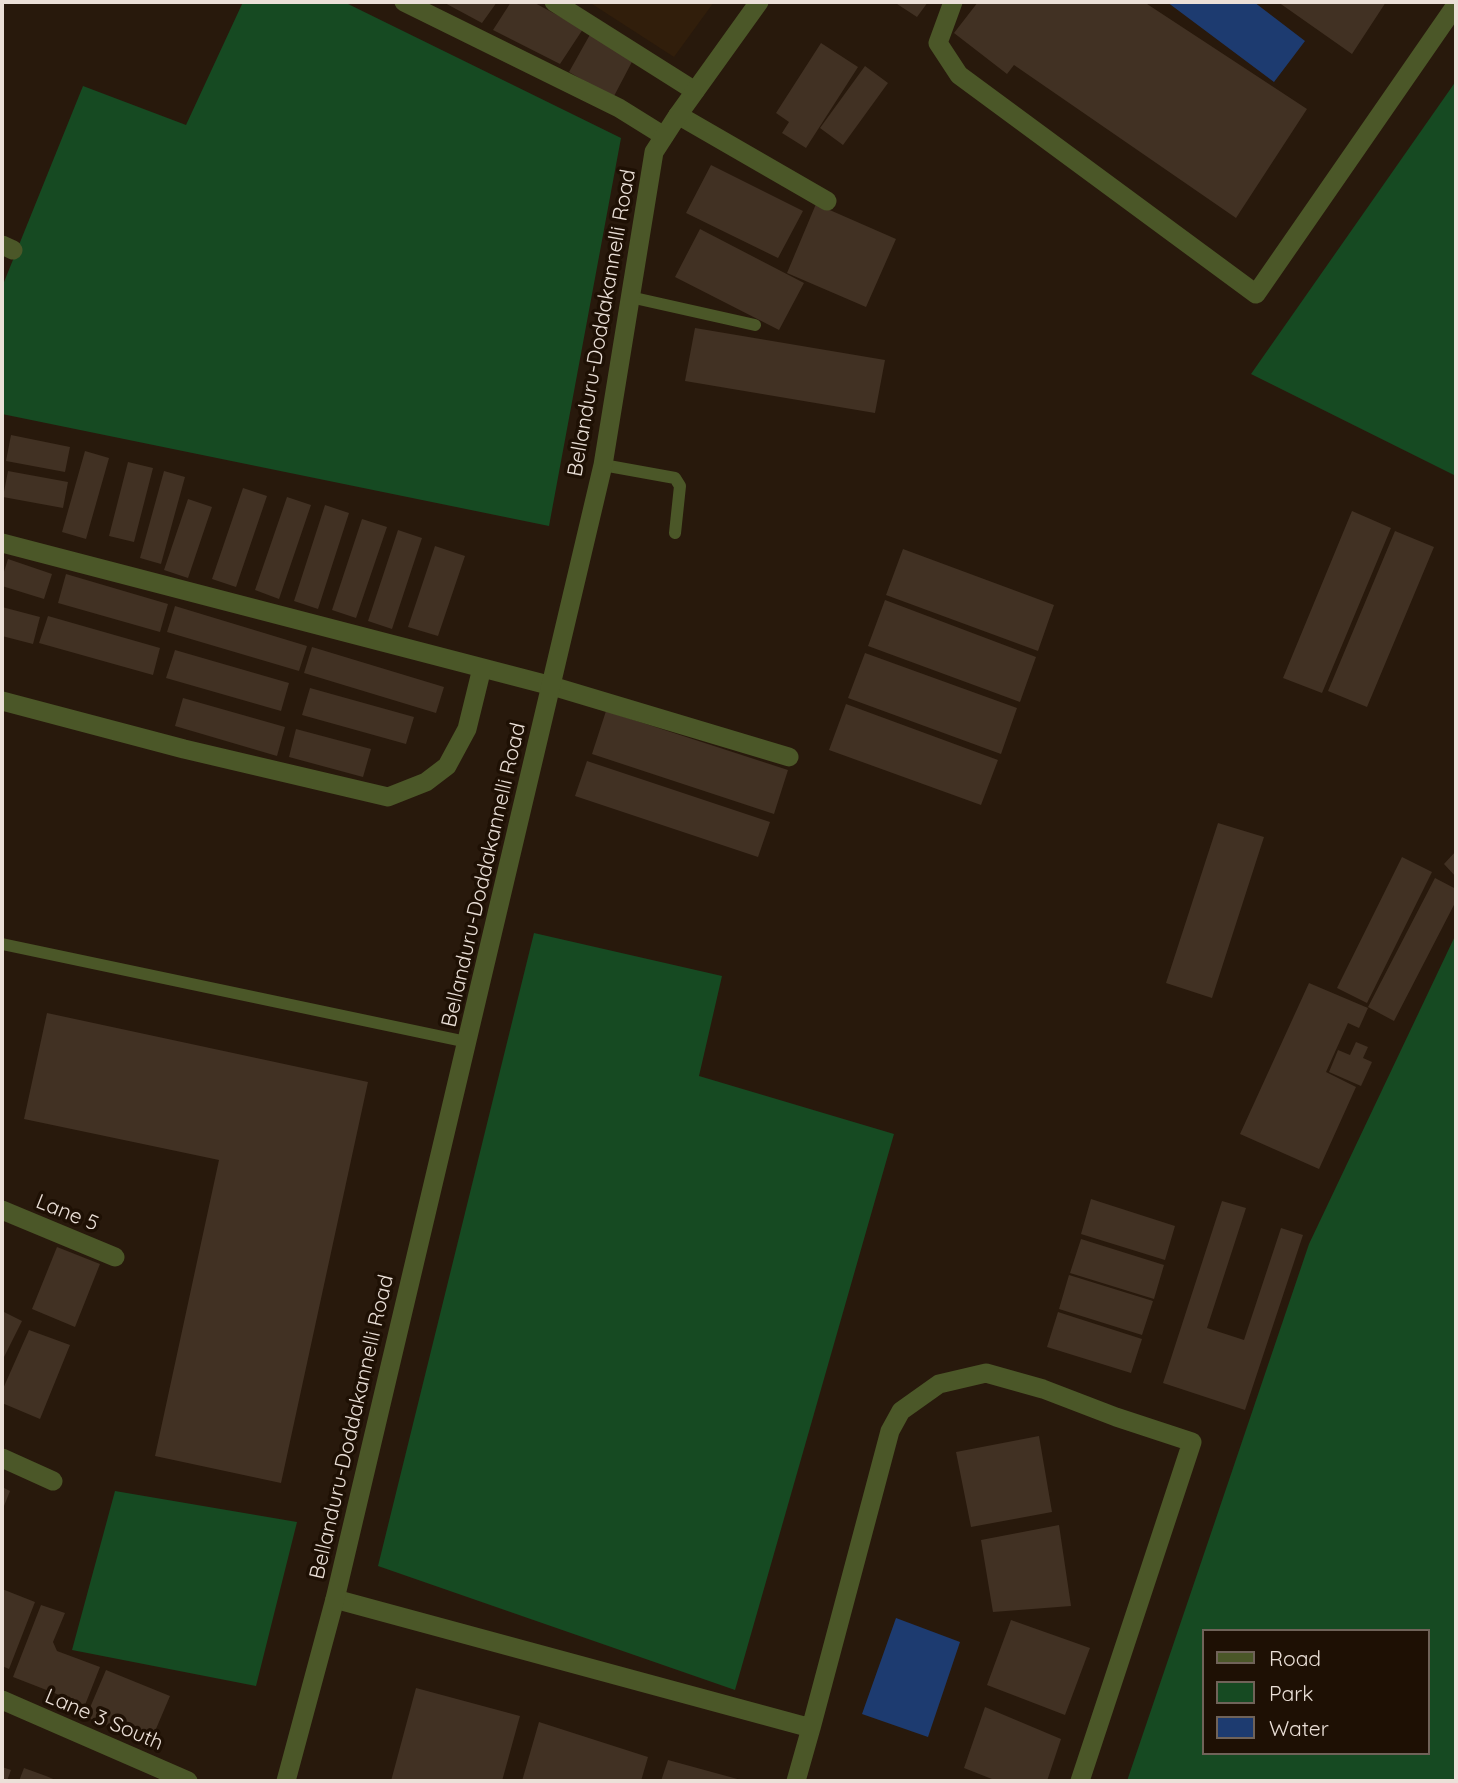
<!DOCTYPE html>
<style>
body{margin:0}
#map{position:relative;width:1458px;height:1783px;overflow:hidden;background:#28190c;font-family:Quicksand,sans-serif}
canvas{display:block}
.frame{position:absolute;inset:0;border:4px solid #ebe0d8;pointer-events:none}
.legend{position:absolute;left:1202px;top:1629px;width:228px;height:126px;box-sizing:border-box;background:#1e1004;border:2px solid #706359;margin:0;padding:9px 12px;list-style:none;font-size:21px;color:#ebe0d8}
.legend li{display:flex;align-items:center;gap:14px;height:35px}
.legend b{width:35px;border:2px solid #706359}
</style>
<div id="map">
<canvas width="1458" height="1783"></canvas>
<div class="frame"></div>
<ul class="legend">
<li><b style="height:9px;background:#4b5728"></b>Road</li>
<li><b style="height:19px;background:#164a22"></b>Park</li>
<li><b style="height:19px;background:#1d3b70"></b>Water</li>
</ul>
</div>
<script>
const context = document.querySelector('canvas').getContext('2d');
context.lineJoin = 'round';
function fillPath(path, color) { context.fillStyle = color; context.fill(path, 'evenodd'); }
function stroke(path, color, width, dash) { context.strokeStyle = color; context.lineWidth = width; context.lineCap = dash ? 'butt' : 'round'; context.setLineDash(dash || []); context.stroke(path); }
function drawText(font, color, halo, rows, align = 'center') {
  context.font = font + ' Quicksand,sans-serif'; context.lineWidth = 7; context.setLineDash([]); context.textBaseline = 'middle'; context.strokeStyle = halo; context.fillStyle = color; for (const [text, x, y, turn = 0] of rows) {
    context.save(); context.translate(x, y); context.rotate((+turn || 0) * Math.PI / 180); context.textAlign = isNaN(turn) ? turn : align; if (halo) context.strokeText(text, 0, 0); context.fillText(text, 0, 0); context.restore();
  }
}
fillPath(new Path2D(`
 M589,2H714L674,57Z`), '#311e0b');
fillPath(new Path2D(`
 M243,2H344L621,138L549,526L2,414V287L83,86L186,125Z
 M1456,81V476L1251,374Z
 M534,933L722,976L699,1076L894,1134L735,1690L378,1566Z
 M1456,934V1781H1127L1309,1244ZM1204,1631H1428V1753H1204Z
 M115,1491L297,1522L256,1686L72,1650Z`), '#164a22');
fillPath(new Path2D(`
 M1167,2H1254L1305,41L1274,82Z
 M896,1618L960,1642L928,1737L862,1714Z`), '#1d3b70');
fillPath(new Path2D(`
 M443,2H497L482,23Z
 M511,2H533L583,29L560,64L493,30Z
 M894,2H928L917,17Z
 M978,2H1144L1307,109L1236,218L1014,65L1007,74L954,33Z
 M1278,2H1386L1352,54Z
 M592,31L634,58L613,98L569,72Z
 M821,43L858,67L806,148L782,133L789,122L776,113Z
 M865,66L888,83L843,145L820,128Z
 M711,165L803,211L778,258L686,213Z
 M816,204L896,239L866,307L787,273Z
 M700,229L804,283L779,330L675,277Z
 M695,328L885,360L875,413L685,381Z
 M11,435L70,447L65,472L6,461Z
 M85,451L109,458L86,539L62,532Z
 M128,462L153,468L134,542L109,536Z
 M8,471L68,482L63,508L3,497Z
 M164,471L185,477L161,564L140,558Z
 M243,488L267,496L236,587L212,579Z
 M287,497L311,505L279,599L255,590Z
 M188,499L212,507L188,578L164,570Z
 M325,505L349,513L318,609L294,601Z
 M1352,511L1391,528L1322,693L1283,678Z
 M362,519L387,527L356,618L332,610Z
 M398,530L422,538L392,629L368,621Z
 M1395,531L1434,547L1367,707L1328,691Z
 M435,546L465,556L438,636L408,627Z
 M903,549L1054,605L1038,651L886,595Z
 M8,559L52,574L44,599L2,586V578Z
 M66,574L168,604L160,632L58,603Z
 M885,600L1036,657L1020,702L868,646Z
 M175,606L307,646L299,671L167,632Z
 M2,607L40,617L33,644L2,636Z
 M48,616L160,648L153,675L39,643Z
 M312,647L444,687L436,713L304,673Z
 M175,650L289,683L281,711L166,678Z
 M865,653L1017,708L1001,754L848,698Z
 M310,688L414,717L406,744L302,715Z
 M183,698L285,727L277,756L175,726Z
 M846,704L998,760L981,805L829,750Z
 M606,711L788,770L774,814L592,754Z
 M296,729L371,749L363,777L289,757Z
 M587,761L770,822L758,857L575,796Z
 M1218,823L1264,837L1212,998L1166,983Z
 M1456,851V877L1444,864Z
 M1402,857L1432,872L1367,1003L1337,988Z
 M1435,878L1456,889V901L1394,1021L1368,1007Z
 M1309,983L1368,1008L1359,1028L1348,1023L1326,1072L1356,1087L1319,1169L1240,1134Z
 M47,1013L368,1082L281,1483L155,1456L219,1160L24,1119Z
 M1356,1042L1368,1047L1363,1058L1372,1062L1361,1086L1329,1072L1338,1050L1350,1055Z
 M1091,1199L1175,1226L1165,1260L1081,1234Z
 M1222,1201L1246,1208L1207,1328L1244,1340L1281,1228L1303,1235L1245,1410L1163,1383Z
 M1081,1239L1164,1265L1154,1299L1070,1273Z
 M57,1247L100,1264L75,1327L32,1309Z
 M1069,1275L1153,1301L1142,1335L1059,1309Z
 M2,1311L22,1321L2,1361Z
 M1058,1312L1142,1339L1131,1373L1047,1347Z
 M29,1330L70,1345L40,1419L2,1403V1391Z
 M1039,1436L1052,1512L971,1527L956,1452Z
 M2,1487L10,1491L2,1511Z
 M1059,1525L1071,1606L993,1612L981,1540Z
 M2,1589L35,1602L9,1669L2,1666Z
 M41,1605L65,1613L53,1642L57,1651L100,1667L85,1705L13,1677Z
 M1011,1620L1090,1648L1065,1715L987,1685Z
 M106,1670L170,1696L150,1743L86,1717Z
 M416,1688L520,1716L502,1781H391Z
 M985,1707L1061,1739L1047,1781H997L964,1768Z
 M539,1722L648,1757L641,1781H522Z
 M668,1760L741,1780V1781H661Z
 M2,1767L11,1770L7,1781H2Z
 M24,1768L46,1776L58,1781H19Z`), '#413123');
stroke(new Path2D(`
 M630,297L755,325
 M603,465L675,478L680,486L675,533
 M2,944L467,1042`), '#4b5728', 12);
stroke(new Path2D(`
 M404,2L619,108L664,136
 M554,2L695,91
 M953,2L938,43L959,75L1256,294L1456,5
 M678,115L827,201
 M2,245L13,250
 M2,543L552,686L789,757
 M2,701L184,749L388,797L426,782L447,766L467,729L482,668
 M2,1210L115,1257
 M2,1458L53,1481
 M335,1599L811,1728L890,1431L901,1411L939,1384L986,1373L1043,1389L1116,1417L1192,1442L1080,1781
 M2,1700L188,1781
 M796,1781L811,1728`), '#4b5728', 19);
stroke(new Path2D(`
 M286,1781L335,1599L603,465L654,152L678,115L759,2`), '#4b5728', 19);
drawText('21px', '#ebe0d8', '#1e1004', [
 ["Bellanduru-Doddakannelli Road",602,323,-80],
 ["Bellanduru-Doddakannelli Road",484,875,-77],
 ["Lane 5",67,1213,22],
 ["Bellanduru-Doddakannelli Road",352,1427,-77],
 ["Lane 3 South",104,1720,23]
]);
</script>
